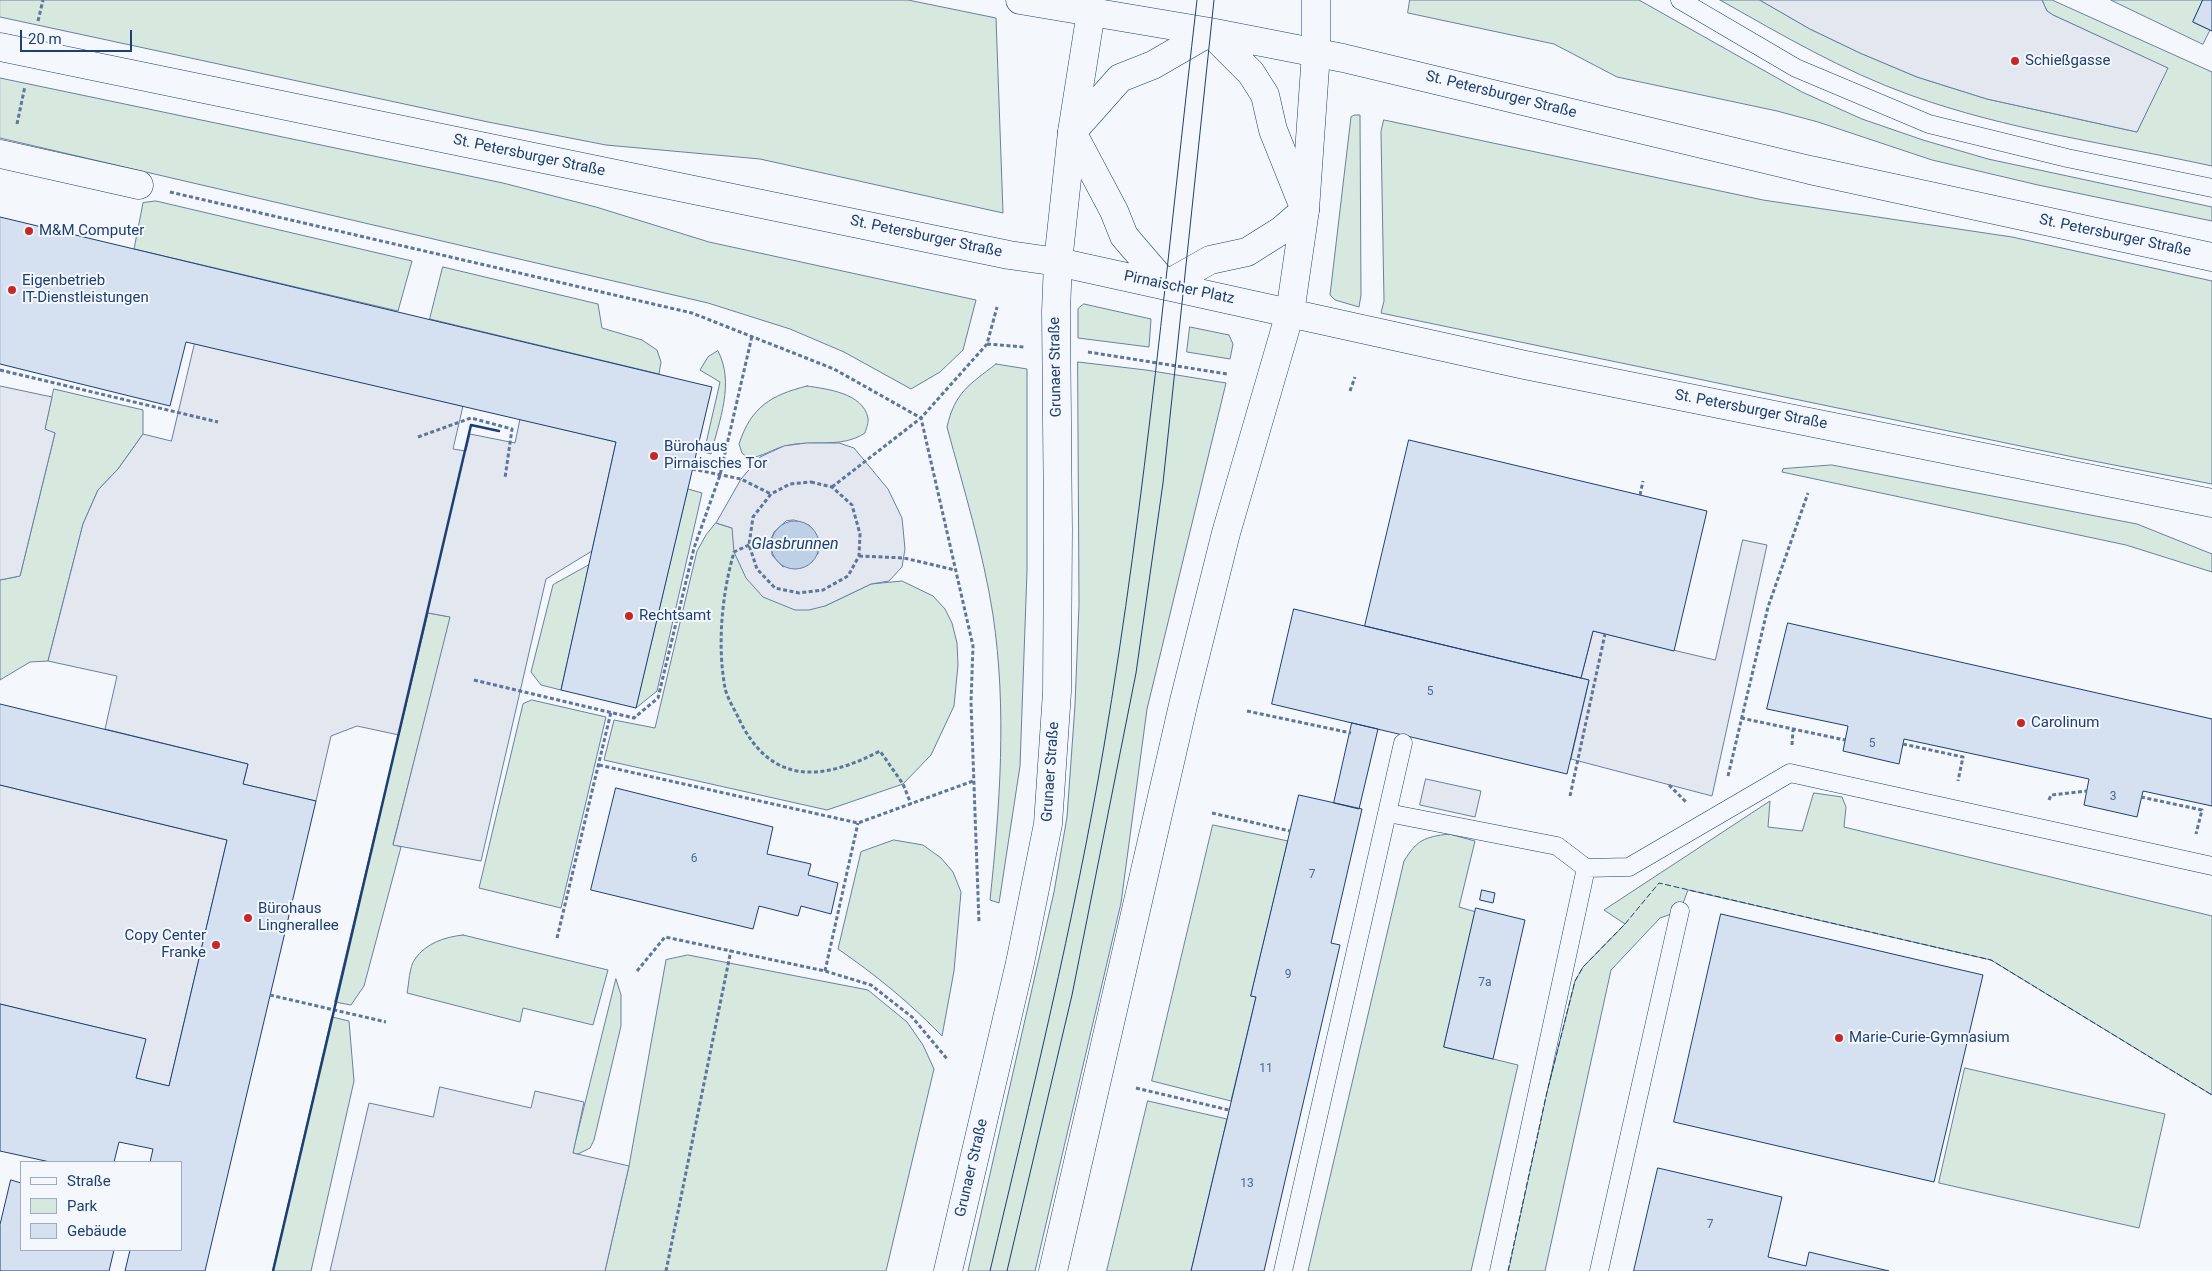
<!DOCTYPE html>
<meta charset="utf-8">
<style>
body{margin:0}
#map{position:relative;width:2212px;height:1271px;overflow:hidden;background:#f4f7fb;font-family:Roboto,sans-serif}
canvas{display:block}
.legend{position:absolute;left:20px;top:1161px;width:162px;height:90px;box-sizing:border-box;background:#f4f7fb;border:1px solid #9eadc5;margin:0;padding:6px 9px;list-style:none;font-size:15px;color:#1d3f73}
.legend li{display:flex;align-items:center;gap:10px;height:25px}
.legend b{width:25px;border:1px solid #9eadc5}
.scale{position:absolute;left:20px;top:30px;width:112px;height:22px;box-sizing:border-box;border:2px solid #1d3f73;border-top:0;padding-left:6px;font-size:15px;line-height:18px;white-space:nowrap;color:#1d3f73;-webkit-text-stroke:4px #f4f7fb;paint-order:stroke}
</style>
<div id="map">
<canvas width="2212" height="1271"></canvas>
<ul class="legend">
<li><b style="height:6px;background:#f4f7fb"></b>Straße</li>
<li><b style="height:14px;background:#d7e8df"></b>Park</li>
<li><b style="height:14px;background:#d5e0f0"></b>Gebäude</li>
</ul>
<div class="scale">20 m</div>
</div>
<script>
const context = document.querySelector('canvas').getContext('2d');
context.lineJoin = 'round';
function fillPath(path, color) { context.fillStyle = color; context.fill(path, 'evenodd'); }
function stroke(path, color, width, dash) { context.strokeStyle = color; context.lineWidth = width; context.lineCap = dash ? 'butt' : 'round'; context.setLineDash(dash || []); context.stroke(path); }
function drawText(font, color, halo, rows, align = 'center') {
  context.font = font + ' Roboto,sans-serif'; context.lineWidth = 4; context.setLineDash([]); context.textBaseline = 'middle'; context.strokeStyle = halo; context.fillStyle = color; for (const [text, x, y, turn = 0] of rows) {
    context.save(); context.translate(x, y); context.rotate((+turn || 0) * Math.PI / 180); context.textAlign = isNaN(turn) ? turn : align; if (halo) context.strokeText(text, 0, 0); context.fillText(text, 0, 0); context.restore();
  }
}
const green = new Path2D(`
 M0,0H908L996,18L1003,213L760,159L606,145L488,122L0,17Z
 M1410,0H1639L1802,92L1862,119L1923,140L1988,159L2212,207V221L2038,185L1932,160L1818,122L1777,111L1617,77L1554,44L1408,13Z
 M1720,0H1760L1810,29L1860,53L1917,77L1987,99L2137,132L2167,68L2053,15L2047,11L2042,0H2052L2212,72V166C2111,144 2007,130 1910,95C1843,71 1782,35 1720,0Z
 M2111,0H2203L2193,22L2210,30L2203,44Z
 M0,78L503,183L596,207L709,242L976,300L963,350L940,372L911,389L844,352L790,329L708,303L0,138Z
 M1355,115H1360L1361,295L1359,307L1335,300L1330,295L1351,117Z
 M1384,120L1763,200L2012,237L2212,281V484L2078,458L1381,313L1384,301L1381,132Z
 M156,201L412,261L398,311L134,249L143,203Z
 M443,267L598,304L602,328L642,340L657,350L661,362L659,374L430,319Z
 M1084,304L1151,319L1149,347L1078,338V309Z
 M1190,327L1229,335L1233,344L1230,359L1187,352Z
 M718,351C735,383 719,421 711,454L704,452L720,382L700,370L708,357Z
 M1078,362L1146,370L1226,383L1147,709L1121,903L1035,1271H968L1054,892L1067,817L1075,705L1079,605Z
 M996,364L1027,369V571L1020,766L999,903L990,900C1000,806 1007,709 993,615C983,551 964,490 947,427C955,392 969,385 996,364Z
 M807,386C827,389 863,393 868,418C869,422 866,429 865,433C841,449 812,439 785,446C772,449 763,457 748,458L742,453L739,444C751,407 771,395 807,386Z
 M54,389L143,410V434L118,469L98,490L83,524L48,661L30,662L0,680V580L20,576L55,433L45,430Z
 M1832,465L2137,524L2212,554V572L2126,545L1782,472L1783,469Z
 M688,489L702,493L657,691L636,708Z
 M716,523L732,528L825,606L871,584L902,581L933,596L945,609L952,623L957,643L958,665L954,706L931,755L903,784L827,810L604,760L614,720L655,728L697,551L706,535Z
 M589,565L561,690L541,685L531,672L553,585Z
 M428,613L451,617L393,844L401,847L364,986L351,1005L335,1002Z
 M532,700L606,717L561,908L479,888L523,704Z
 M1814,793L1842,797L1846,807L1844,827L2212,916V1095L1991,960L1688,890L1680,911L1660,918L1611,970L1545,1271H1508L1546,1096L1575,981L1583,967L1625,924L1604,910L1770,801L1768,827L1802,831Z
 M1213,825L1288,841L1251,996L1256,997L1231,1101L1152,1081Z
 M1449,834L1475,841L1459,907L1476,912L1444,1047L1518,1065L1471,1271H1308L1404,861C1417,840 1424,837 1449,834Z
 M894,840L923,845L941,858L953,872L961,892L954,971L942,1036C910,1003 876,975 838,949L861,852Z
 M463,935L608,970L593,1025L523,1008L520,1022L407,993C409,984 409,967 415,959C426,943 445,937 463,935Z
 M688,955L868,990L907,1022L923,1045L934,1069L886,1271H605L629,1166L666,960Z
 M616,979L621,995V1026L594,1140L590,1148L578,1154L573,1153Z
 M332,1017L349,1021L354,1081L311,1271H273Z
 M1965,1068L2165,1114L2139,1228L1939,1183Z
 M1148,1101L1227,1119L1191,1271H1107Z`);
fillPath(green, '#d7e8df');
stroke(green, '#687fa3', 1);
const parking = new Path2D(`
 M1760,0H2042L2047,11L2053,15L2168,68L2137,132L1987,99L1917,77L1860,53L1810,29Z
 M195,343L463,406L453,449L466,451L470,434L515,443L520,419L616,442L592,551L546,579L481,861L393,845L450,617L428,613L399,735L357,726L331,736L316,801L243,784L248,764L105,729L117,676L48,661L83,524L98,490L118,469L143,434L171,441Z
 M0,386L52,397L45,429L55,433L20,576L0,580Z
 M807,443H839L854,448L888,489L902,518L905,549L902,567L889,581L871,584L825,606L809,610H795L763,597L746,578L734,552L732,528L716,523L741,479L760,457L784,446ZM794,520L809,525L818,538V554L783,567L772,555L771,539L774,532L786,521Z
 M1743,540L1767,545L1712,796L1571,759L1589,680L1581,678L1593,631L1715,660Z
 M1426,779L1481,791L1475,817L1420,805Z
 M0,785L227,840L169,1086L136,1078L145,1039L0,1004Z
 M440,1087L531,1108L535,1091L584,1102L573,1153L629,1166L605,1271H330L369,1103L433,1117Z`);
fillPath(parking, '#e3e8f0');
stroke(parking, '#687fa3', 1);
const water = new Path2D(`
 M771 545a24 24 0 1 1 48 0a24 24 0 1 1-48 0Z`);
fillPath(water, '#bed0e5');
stroke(water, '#687fa3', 1);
const building = new Path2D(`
 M2203,0H2212V31L2193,22Z
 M0,217L712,387L636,708L561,690L616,442L186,342L170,406L0,364Z
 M1409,440L1707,511L1674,651L1593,631L1581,678L1365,626Z
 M1294,609L1589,680L1567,774L1272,704Z
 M1788,623L2212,719V806L2143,791L2137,817L2084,805L2089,779L1904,739L1899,764L1843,751L1848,726L1767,709Z
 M0,704L248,764L243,784L316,801L205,1271H125L130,1250H181V1162H150L153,1149L119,1142L114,1162H50L0,1151V1004L146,1039L136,1078L169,1086L227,840L0,785Z
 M1352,723L1378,729L1359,809L1334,803Z
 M616,788L773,827L767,854L811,864L808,875L838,883L831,914L801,906L798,916L759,906L753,929L591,890Z
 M1299,795L1362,809L1331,943L1340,945L1264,1271H1191L1256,997L1251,996Z
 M1482,890L1495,893L1493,903L1480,900Z
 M1476,908L1525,920L1493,1059L1444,1047Z
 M1721,914L1983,975L1934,1182L1674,1122Z
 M1658,1168L1782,1197L1768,1257L1806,1266L1809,1252L1889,1271H1634Z
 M11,1180L21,1183V1250H114L109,1271H0V1225Z`);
fillPath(building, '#d5e0f0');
stroke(building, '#1d3f73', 1);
const service = new Path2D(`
 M1680,0L1796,68L1929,124L2067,158L2212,188
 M1388,813L1557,846L1586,868L1629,867L1790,773L2212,866
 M1283,1271L1403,743
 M1499,1271L1586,868
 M1599,1271L1680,911`);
const minor = new Path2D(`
 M0,154L139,185`);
const tertiary = new Path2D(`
 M1316,53V0`);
const secondary = new Path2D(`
 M948,1271L1020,963L1048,824L1057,692L1058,530L1056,311L1058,262L1072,132L1091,12
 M1053,1271L1184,701L1226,533L1290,313L1305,210L1316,53`);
const primary = new Path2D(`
 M1020,0L1210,32L1343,58L1810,170L2212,257
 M0,47L1009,255L1058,262L1525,365L2212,503
 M1166,285L1210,260L1247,252L1282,230L1305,210L1273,130L1265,95L1251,73L1210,32
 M1166,285L1124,236L1114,211L1072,132L1120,78L1153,65L1210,32`);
stroke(service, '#1d3f73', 19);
stroke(minor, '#1d3f73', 29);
stroke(tertiary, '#1d3f73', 29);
stroke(secondary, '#1d3f73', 29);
stroke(primary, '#1d3f73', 29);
stroke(new Path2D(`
 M38,21L43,0
 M17,124L25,86
 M170,192L692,313L834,369L921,418L973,646L971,702L979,923
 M987,344L1024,347
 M1088,352L1227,374
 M0,370L218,422
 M1350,391L1355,377
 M418,437L471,418L512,429L505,478
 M692,469L741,479L771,494
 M811,482L832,487L852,505L860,534L859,556L848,576L823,590L799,593L775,588L757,569L749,545L753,517L771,494L790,484Z
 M832,487L921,418L987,344L997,307
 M1640,495L1643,481
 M749,545L734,552C722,594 717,644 725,688C727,698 735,710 739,719C771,786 822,781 880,751L903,784L911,804
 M859,556L904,558L955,570
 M474,680L634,718L658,698L694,548L720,475L752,336
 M1247,711L1351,733
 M1741,718L1845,740
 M1903,744L1963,757L1958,781
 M1792,745L1793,730
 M599,765L858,823L973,781
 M1728,776L1768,607L1808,493
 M1669,785L1686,802
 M1570,796L1605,634
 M2141,797L2202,810L2196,834
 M2049,800L2051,795L2087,791
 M1212,813L1290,831
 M557,938L611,712
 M637,971L665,937L825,971L871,985L912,1017L948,1060
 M825,971L858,823
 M270,995L386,1022
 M1136,1088L1229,1110
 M666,1271L731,950`), '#5e769c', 3, [4, 2.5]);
stroke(service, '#f4f7fb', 18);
stroke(minor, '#f4f7fb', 28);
stroke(tertiary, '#f4f7fb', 28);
stroke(secondary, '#f4f7fb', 28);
stroke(primary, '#f4f7fb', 28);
stroke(new Path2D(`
 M990,1271C1031,1097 1074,922 1104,746C1146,498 1168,249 1197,0
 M1007,1271L1072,995L1136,673L1163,483L1214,0`), '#1d3f73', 1);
stroke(new Path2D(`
 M1508,1271L1546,1096L1575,981L1583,967L1625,924L1659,883L1991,960L2212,1095`), '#1d3f73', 1, [6, 2.5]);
stroke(new Path2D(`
 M273,1271L471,425L499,431`), '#1d3f73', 2.5);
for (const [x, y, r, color] of [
 [2015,61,5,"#c62828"],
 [29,231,5,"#c62828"],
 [12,290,5,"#c62828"],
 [654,456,5,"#c62828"],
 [629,616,5,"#c62828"],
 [2021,723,5,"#c62828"],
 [248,918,5,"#c62828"],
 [216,945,5,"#c62828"],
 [1839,1038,5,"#c62828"]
]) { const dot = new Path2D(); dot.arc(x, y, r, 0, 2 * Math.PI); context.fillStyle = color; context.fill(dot); stroke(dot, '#f4f7fb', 2); }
drawText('12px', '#4b6792', null, [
 ["5",1430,692],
 ["5",1872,744],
 ["3",2113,797],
 ["6",694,859],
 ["7",1312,875],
 ["9",1288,975],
 ["7a",1485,983],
 ["11",1266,1069],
 ["13",1247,1184],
 ["7",1710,1225]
]);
drawText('15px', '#1d3f73', '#f4f7fb', [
 ["Schießgasse",2025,61],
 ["M&M Computer",39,231],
 ["Eigenbetrieb",22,281],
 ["IT-Dienstleistungen",22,298],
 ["Bürohaus",664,447],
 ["Pirnaisches Tor",664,464],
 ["Rechtsamt",639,616],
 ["Carolinum",2031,723],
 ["Bürohaus",258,909],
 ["Lingnerallee",258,926],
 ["Copy Center",206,936,"right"],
 ["Franke",206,953,"right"],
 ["Marie-Curie-Gymnasium",1849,1038]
], 'left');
drawText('15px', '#1d3f73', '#f4f7fb', [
 ["St. Petersburger Straße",1501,95,14],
 ["St. Petersburger Straße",529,156,12],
 ["St. Petersburger Straße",2115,236,12],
 ["St. Petersburger Straße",926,237,12],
 ["Pirnaischer Platz",1179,288,12],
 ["Grunaer Straße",1056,367,-91],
 ["St. Petersburger Straße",1751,410,11],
 ["Grunaer Straße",1051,772,-86],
 ["Grunaer Straße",972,1168,-77]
]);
drawText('italic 16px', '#1d3f73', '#f4f7fb', [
 ["Glasbrunnen",795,545]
]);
</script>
